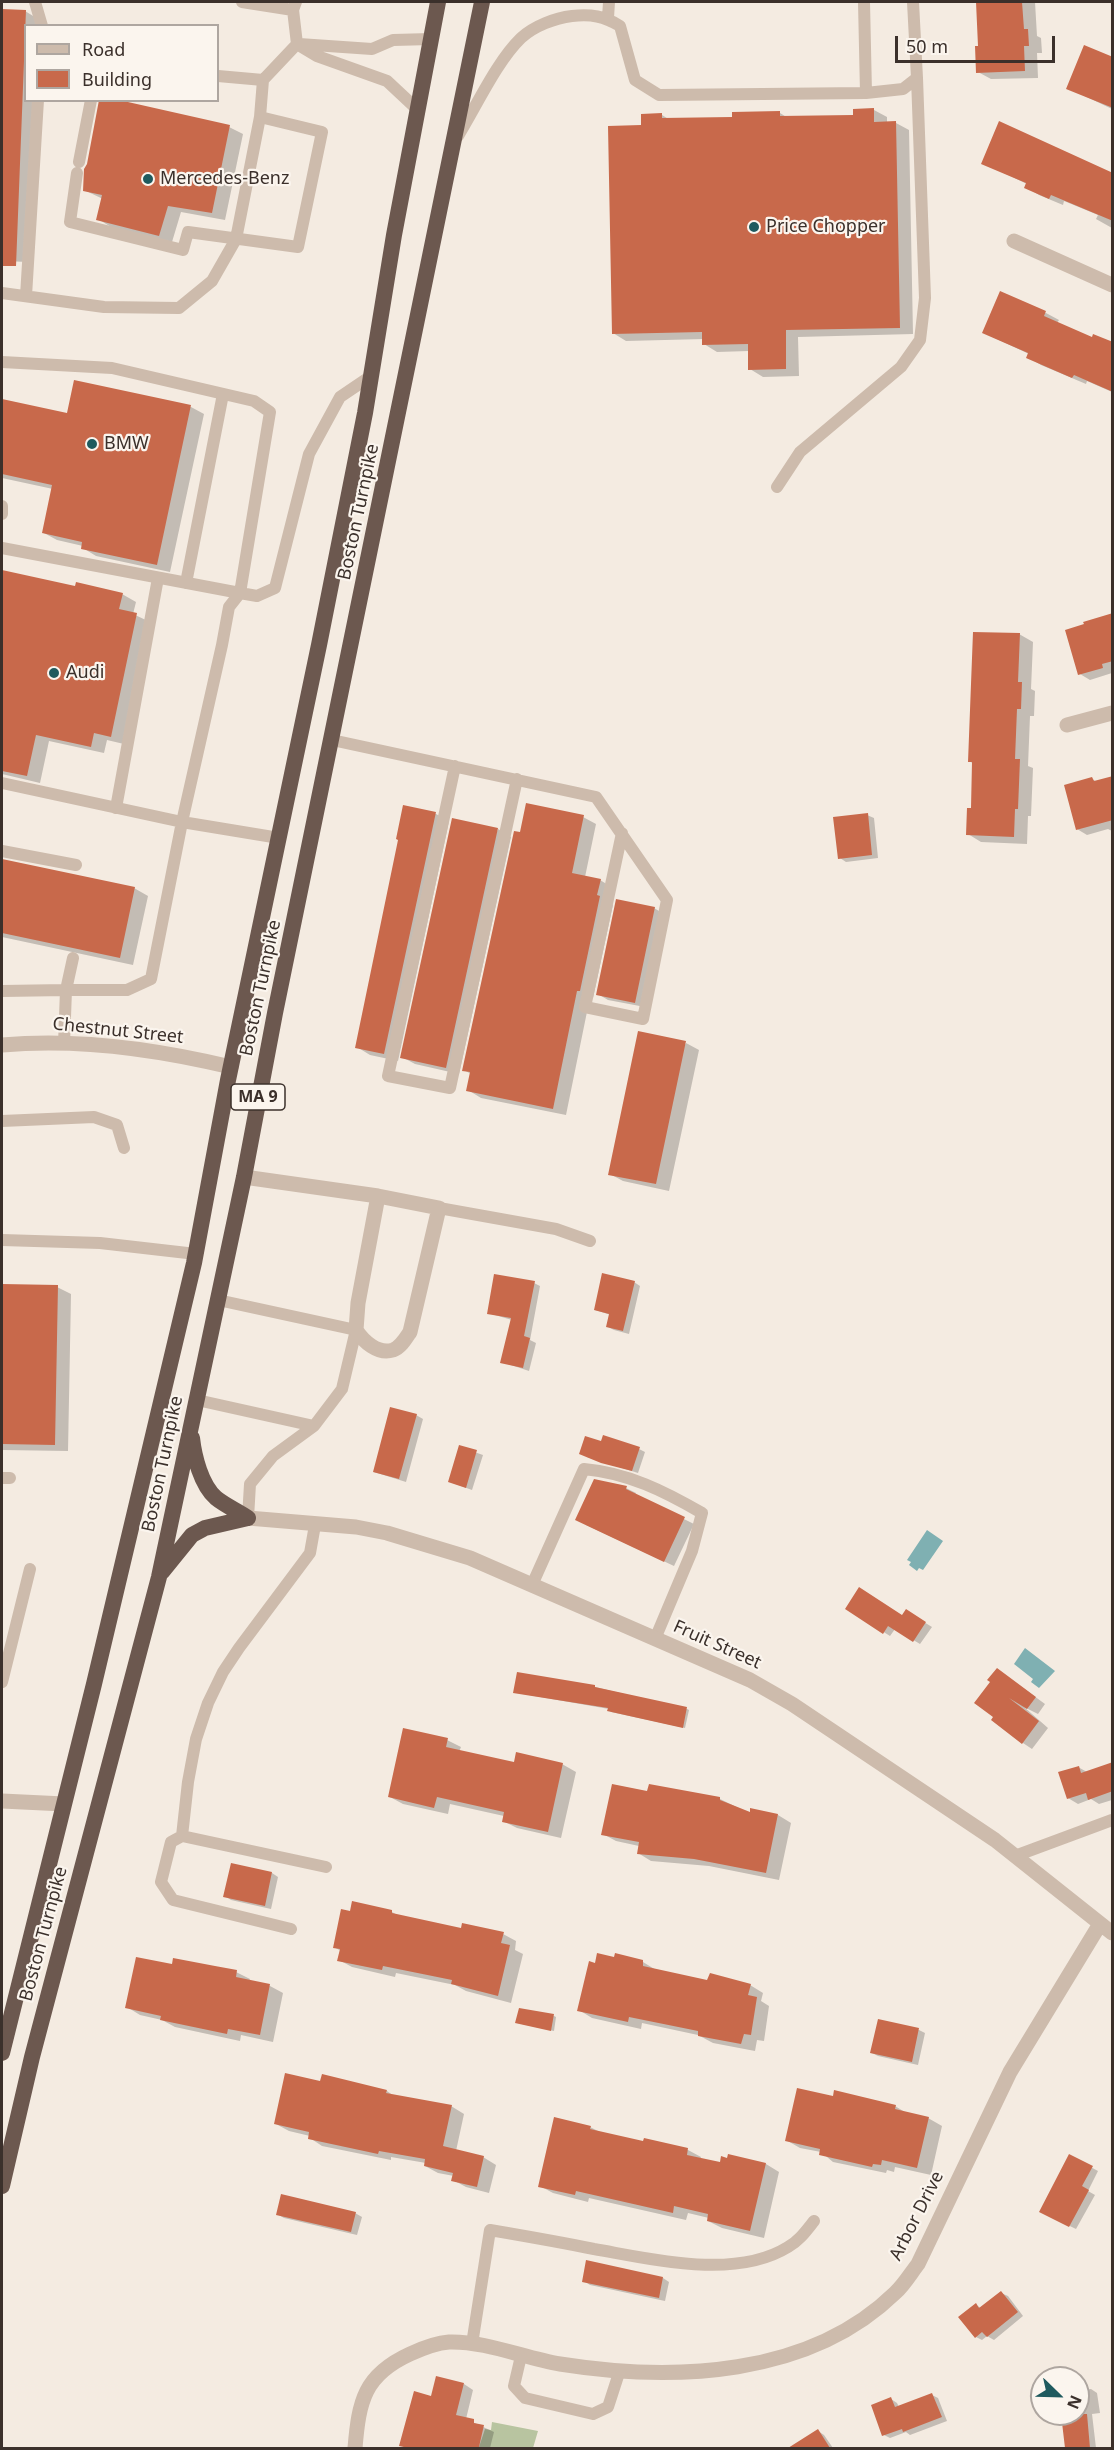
<!DOCTYPE html>
<style>
body{margin:0}
#map{position:relative;width:1114px;height:2450px;overflow:hidden;background:#f4ebe1;font-family:"Noto Sans",sans-serif}
canvas{display:block}
.frame{position:absolute;inset:0;border:3px solid #3b302b;pointer-events:none}
.legend{position:absolute;left:24px;top:24px;width:195px;height:78px;box-sizing:border-box;background:#fbf5ee;border:2px solid #aea6a0;margin:0;padding:8px 10px;list-style:none;font-size:18px;color:#3b302b}
.legend li{display:flex;align-items:center;gap:12px;height:30px}
.legend b{width:30px;border:2px solid #aea6a0}
.north{position:absolute;left:1030px;top:2366px;width:60px;height:60px;box-sizing:border-box;background:#fbf5ee;border:2px solid #aea6a0;border-radius:50%;rotate:113deg;font-size:16px;font-weight:700;line-height:24px;text-align:center;color:#3b302b}
.north::after{content:'';display:block;margin:auto;width:21px;height:27px;background:#1f5a5e;clip-path:polygon(50% 0,100% 100%,50% 72%,0 100%)}
.scale{position:absolute;left:895px;top:36px;width:160px;height:27px;box-sizing:border-box;border:3px solid #3b302b;border-top:0;padding-left:8px;font-size:18px;line-height:21px;white-space:nowrap;color:#3b302b;-webkit-text-stroke:4px #fbf5ee;paint-order:stroke}
</style>
<div id="map">
<canvas width="1114" height="2450"></canvas>
<div class="frame"></div>
<ul class="legend">
<li><b style="height:8px;background:#cdbbac"></b>Road</li>
<li><b style="height:16px;background:#c8694b"></b>Building</li>
</ul>
<div class="north">N</div>
<div class="scale">50 m</div>
</div>
<script>
const context = document.querySelector('canvas').getContext('2d');
context.lineJoin = 'round';
function fillPath(path, color) { context.fillStyle = color; context.fill(path, 'evenodd'); }
function stroke(path, color, width, dash) { context.strokeStyle = color; context.lineWidth = width; context.lineCap = dash ? 'butt' : 'round'; context.setLineDash(dash || []); context.stroke(path); }
function drawText(font, color, halo, rows, align = 'center') {
  context.font = font + ' "Noto Sans",sans-serif'; context.lineWidth = 4.5; context.setLineDash([]); context.textBaseline = 'middle'; context.strokeStyle = halo; context.fillStyle = color; for (const [text, x, y, turn = 0] of rows) {
    context.save(); context.translate(x, y); context.rotate((+turn || 0) * Math.PI / 180); context.textAlign = isNaN(turn) ? turn : align; if (halo) context.strokeText(text, 0, 0); context.fillText(text, 0, 0); context.restore();
  }
}
fillPath(new Path2D(`
 M492,2422L538,2431L533,2448H472V2446L479,2447L485,2429L491,2430Z`), '#b8c4a0');
fillPath(new Path2D(`
 M927,1530L943,1541L923,1570L919,1568L917,1571L909,1565L911,1562L907,1560Z
 M1025,1648L1055,1671L1039,1688L1031,1682L1033,1679L1014,1664Z`), '#7fb0b2');
fillPath(new Path2D(`
 M978,2H1035L1037,36L1041,38L1042,53H1037L1038,78L991,79L978,72Z
 M2,11H25L38,19V26H26V100H35L29,262L2,261Z
 M1112,59V109L1068,88Z
 M874,110L887,117V123H896L909,130L913,334L798,337L799,376L763,377L750,369L749,351L717,352L704,344V339L626,341L613,333L642,127L662,115L670,120L734,119L780,113L788,118L854,116Z
 M229,127L243,134L225,220L181,212L172,242L111,227L98,219L103,199L84,190Z
 M983,163L1112,174V228L1096,219L1098,215L1064,201L1063,205L1039,195L1026,187L1027,184Z
 M1001,293L1046,313L1059,320L1057,323L1093,339L1112,344V392L1087,381L1086,384L1041,365L1028,357L1029,354L984,333Z
 M2,400L68,415L191,407L204,414L170,572L96,556L83,548V546L57,540L44,533L53,489L2,478Z
 M2,571L76,588L122,594L136,602L133,614L150,622L124,744L107,740L104,753L49,741L40,783L2,774Z
 M1112,614V673L1090,680L1080,674L1086,625Z
 M1019,634L1033,642L1031,689L1035,691L1034,716H1030L1028,766L1033,768L1031,816H1028L1027,844L981,842L968,834L972,810L974,764L969,761Z
 M1112,777V831L1108,829L1087,835L1077,829L1092,779L1097,782Z
 M404,807L436,814L449,821L398,1061L370,1055L357,1047L400,840Z
 M867,815L874,818L878,858L846,862L840,858Z
 M583,817L596,824L585,877L600,880L613,888L610,903L613,905L593,998L590,997L566,1115L481,1098L468,1090L471,1074L464,1070L521,834Z
 M498,829L511,837L459,1074L415,1064L402,1057Z
 M2,860L134,888L148,896L133,965L2,937Z
 M654,908L664,914L645,1007L608,1000L598,994Z
 M686,1043L699,1050L669,1191L623,1181L610,1174Z
 M634,1282L640,1286L629,1334L614,1330L608,1327L611,1315L595,1310Z
 M534,1283L540,1286L530,1340L536,1343L529,1371L502,1362L512,1320L488,1313Z
 M2,1285L57,1287L71,1294L68,1451L2,1450Z
 M416,1415L423,1419L406,1482L374,1472Z
 M602,1443L639,1449L645,1452L638,1473L587,1457Z
 M460,1447L483,1455L472,1490L450,1482Z
 M626,1488L636,1493L635,1495L694,1524L674,1566L586,1525Z
 M847,1609L903,1617L906,1611L932,1627L920,1644L895,1629L890,1636Z
 M997,1669L1045,1704L1038,1714L1024,1707L1048,1728L1032,1749L1023,1743L995,1717L992,1682Z
 M595,1687L687,1709L689,1710L685,1728L611,1712L609,1709L517,1693Z
 M447,1740L461,1747L459,1752L515,1764H562L576,1772L561,1838L517,1828L503,1821L504,1816L450,1804L448,1814L403,1804L390,1797Z
 M1112,1763V1800L1099,1804L1091,1799L1078,1804L1068,1798L1078,1767L1087,1772Z
 M648,1793L720,1799L751,1814L752,1810L778,1815L791,1823L779,1880L709,1866L651,1861L638,1853L639,1846L616,1841L603,1834Z
 M232,1864L272,1873L278,1877L271,1909L231,1900L225,1896Z
 M351,1912H392L399,1916L462,1930L503,1934L516,1941L515,1950L523,1954L511,2003L466,1991L455,1985L396,1973L395,1977L352,1967L339,1960L341,1951L334,1947Z
 M643,1962L656,1970L708,1982L750,1985L763,1993L761,2001L769,2006L764,2041L757,2040L755,2051L713,2043L698,2035L642,2023L641,2029L592,2018L579,2010L596,1964Z
 M173,1966L236,1972L250,1979L249,1981L270,1986L283,1993L273,2042L241,2035L240,2041L175,2027L162,2020L140,2015L127,2007Z
 M554,2016L556,2017L554,2031L517,2023Z
 M879,2021L919,2030L925,2033L918,2065L878,2056L872,2053Z
 M321,2083L387,2091L394,2096L451,2106L464,2114L456,2151L483,2157L496,2165L489,2193L466,2187L453,2180L454,2176L438,2173L425,2166L426,2163L391,2157V2160L322,2146L310,2138V2136L289,2131L276,2124Z
 M834,2098L895,2106L908,2114L928,2118L942,2126L931,2175L895,2167L894,2172L887,2170L886,2173L833,2162L821,2152L800,2148L786,2140Z
 M590,2127L600,2132L644,2143L688,2150L701,2157L700,2160L721,2164L728,2160L729,2156L766,2164L779,2172L764,2238L722,2228L708,2221L709,2218L688,2213L686,2220L589,2198L588,2202L553,2193L540,2186Z
 M1070,2156L1098,2171L1088,2191L1095,2195L1076,2229L1047,2215Z
 M355,2213L362,2217L357,2235L284,2218L277,2214Z
 M588,2262L663,2278L669,2282L665,2301L590,2285L584,2281Z
 M1001,2293L1008,2296L1023,2316L994,2340L987,2336L982,2340L976,2337V2305L981,2308Z
 M464,2384L473,2390L466,2419L494,2432L490,2448H405L401,2445L432,2398Z
 M1091,2389L1097,2393L1100,2413L1092,2414L1096,2448H1066L1062,2414H1078V2391Z
 M932,2395L938,2398L947,2421L910,2435L906,2432L890,2438L884,2435L891,2399L897,2403L899,2407Z
 M818,2431L824,2435L833,2448H812L805,2439Z`), '#0003');
fillPath(new Path2D(`
 M976,2H1022L1024,29H1028L1029,46H1024L1025,71L976,73L975,46H978Z
 M2,9L26,10L16,266H2Z
 M1084,45L1113,57V108L1066,89Z
 M99,100H119L230,125L212,213L168,206L159,236L96,220L102,195L83,191L84,169L87,164Z
 M874,108V122L896,121L900,328L786,330V369L748,370V344L702,345V332L612,334L608,126L641,125V114L662,113V118L732,117V112L780,111V116L853,115V109Z
 M999,121L1113,173V221L1051,195L1049,199L1024,188L1026,183L981,164Z
 M1000,291L1046,311L1044,316L1092,337L1093,334L1113,342V392L1074,375L1072,378L1026,358L1028,353L982,333Z
 M74,380L191,405L157,565L81,549L82,542L42,533L52,485L2,474V399L67,413Z
 M2,570L75,586L76,582L123,593L119,609L137,613L111,737L94,733L91,747L36,735L27,776L2,771Z
 M1113,613V661L1102,664L1103,668L1078,675L1065,630L1084,624L1083,622Z
 M973,632L1020,633L1018,682H1022L1021,709H1017L1015,759H1020L1018,809H1015L1014,837L966,835L967,808H971L972,762H968Z
 M1113,776V820L1076,830L1064,785L1092,777L1094,781Z
 M526,803L584,815L572,873L601,879L597,895L600,896L580,991H577L553,1109L466,1091L470,1072L462,1071L514,831L520,832Z
 M403,805L436,812L384,1054L355,1048L398,840L396,839Z
 M868,813L872,855L838,859L833,817Z
 M452,818L498,828L446,1068L400,1058Z
 M2,859L135,887L120,958L2,933Z
 M616,899L655,907L635,1003L596,995Z
 M638,1031L686,1041L656,1184L608,1175Z
 M602,1273L635,1281L623,1331L606,1327L609,1314L594,1310Z
 M494,1274L535,1281L524,1336L530,1338L523,1368L500,1363L511,1318L487,1314Z
 M2,1284L58,1285L55,1445L2,1444Z
 M390,1407L417,1414L399,1479L373,1472Z
 M603,1435L640,1447L632,1471L601,1463L579,1454L585,1436L601,1441Z
 M459,1445L477,1450L466,1488L448,1482Z
 M594,1479L627,1486L626,1489L685,1517L664,1562L575,1520Z
 M859,1587L902,1615L906,1609L926,1622L913,1642L888,1626L883,1634L845,1609Z
 M997,1668L1036,1697L1027,1709L1009,1698L1039,1721L1022,1744L991,1720L993,1717L974,1703L990,1682L987,1680Z
 M517,1672L595,1685V1687L687,1707L683,1728L607,1711L608,1708L513,1693Z
 M403,1728L448,1738L446,1747L514,1762L516,1752L563,1763L548,1832L502,1822L504,1812L437,1797L434,1808L388,1797Z
 M1113,1762V1791L1088,1800L1086,1793L1067,1799L1058,1772L1079,1766L1081,1773Z
 M612,1784L647,1791L649,1784L720,1797V1800L750,1812V1808L778,1814L766,1873L694,1859L637,1854L639,1842L601,1835Z
 M231,1863L272,1872L265,1906L223,1897Z
 M352,1901L392,1910V1913L461,1928L462,1923L504,1932L501,1943L510,1945L498,1996L451,1984L452,1980L383,1966L382,1970L337,1961L340,1949L333,1948L341,1909L350,1911Z
 M597,1953L614,1957L615,1953L643,1960V1966L707,1980L710,1973L751,1984L748,1995L757,1997L751,2035L744,2034L741,2044L698,2036V2031L629,2017L628,2022L577,2011L589,1961L595,1963Z
 M136,1957L172,1964L173,1958L215,1966L237,1970L236,1977L270,1984L260,2035L228,2029L227,2034L160,2020L161,2016L125,2008Z
 M519,2008L554,2014L551,2031L515,2023Z
 M878,2019L919,2028L912,2062L870,2053Z
 M285,2073L320,2081L322,2074L387,2090L386,2093L452,2105L443,2146L484,2156L477,2187L451,2181L453,2173L424,2166L425,2159L379,2151L378,2154L308,2139L309,2132L274,2124Z
 M797,2088L833,2096L834,2090L896,2105L895,2109L929,2117L917,2168L882,2160L881,2165L873,2164L872,2167L819,2155L820,2149L785,2141Z
 M554,2117L591,2126L590,2129L643,2141L644,2138L688,2148L687,2155L720,2162L721,2156L727,2158L728,2154L766,2163L750,2231L707,2221L708,2214L674,2206L673,2213L576,2191L575,2195L538,2187Z
 M1069,2154L1093,2166L1082,2186L1089,2190L1069,2227L1039,2212Z
 M281,2194L356,2212L351,2232L276,2215Z
 M586,2260L663,2277L659,2298L582,2282Z
 M1001,2291L1018,2312L987,2337L982,2332L975,2338L958,2317L976,2303L979,2308Z
 M436,2376L464,2383L456,2415L474,2419V2423L484,2425L479,2447L409,2448L399,2446L414,2391L431,2396Z
 M932,2393L942,2417L903,2432L902,2429L882,2436L871,2405L891,2397L895,2407Z
 M1061,2414H1087L1090,2448H1065Z
 M818,2429L830,2448H788Z`), '#c8694b');
stroke(new Path2D(`
 M35,2L42,26
 M242,2L293,10
 M864,2L866,93
 M608,18L609,2
 M297,44L317,56L387,81L418,110
 M299,44L372,49L393,40L431,39
 M218,76L263,80L297,44L293,10L296,2
 M458,136C476,107 497,61 521,38C534,26 555,18 572,16C591,14 604,16 620,26L635,80L659,95L866,93L903,89L917,78L913,2
 M79,162L91,100
 M77,173L70,222L183,250L188,232L298,247L322,132L260,117L263,80
 M2,293L104,307L179,308L212,281L236,239L260,117
 M26,296L38,100
 M2,362L112,368L254,401L270,412L240,593L229,607L222,645L182,822L279,838
 M777,487L800,452L901,367L920,340L925,298L917,78
 M2,506V514
 M2,548L240,593L257,596L275,588L309,454L340,397L371,376
 M186,583L223,394
 M332,740L596,797L667,900L643,1019L585,1007L622,833
 M455,766L388,1076L450,1088L517,779
 M2,783L182,822L151,979L127,990H66L73,958
 M116,808L158,578
 M2,851L76,865
 M2,991L66,990L64,1044
 M2,1121L94,1117L117,1125L124,1148
 M439,1208L556,1229L590,1241
 M2,1240L100,1243L196,1254
 M197,1400L314,1426L342,1389L356,1330L218,1300
 M2,1478H10
 M248,1518L250,1484L273,1456L314,1426
 M315,1525L310,1553L239,1648L223,1672L208,1703L196,1739L188,1782L182,1836L326,1867
 M532,1585L584,1469C628,1473 664,1491 702,1513L692,1551L655,1639
 M2,1682L30,1569
 M182,1836L171,1842L161,1882L173,1900L291,1929
 M1015,1856L1112,1820
 M472,2344L490,2230C525,2236 560,2242 594,2249C652,2259 735,2280 788,2247C799,2241 806,2231 814,2221
 M521,2356L514,2386L525,2398L593,2414L608,2407L620,2370`), '#cdbbac', 12);
stroke(new Path2D(`
 M1014,241L1112,285
 M1067,725L1112,713
 M2,1045C78,1038 156,1049 231,1067
 M244,1177L378,1196L439,1208L410,1332C406,1338 401,1347 393,1350C378,1355 363,1341 356,1330L358,1303L378,1196
 M248,1518L356,1527L387,1533L470,1558L750,1680L792,1704L995,1840L1112,1933
 M2,1801L64,1804
 M355,2448C359,2401 364,2375 410,2354C423,2348 435,2343 449,2342C486,2341 524,2358 560,2364C673,2382 809,2377 895,2293C904,2285 911,2273 918,2264L1010,2072L1100,1924`), '#cdbbac', 15);
stroke(new Path2D(`
 M192,1438C194,1456 201,1485 216,1498C226,1506 238,1511 248,1518
 M162,1572L192,1535L205,1528L248,1518
 M2,2053L94,1684L194,1263L228,1080L319,645L365,413L394,235L438,2
 M2,2186L32,2057L159,1577L244,1177L275,1013L482,2`), '#6c584f', 16);
for (const [x, y, r, color] of [
 [148,179,6,"#1f5a5e"],
 [754,227,6,"#1f5a5e"],
 [92,444,6,"#1f5a5e"],
 [54,673,6,"#1f5a5e"]
]) { const dot = new Path2D(); dot.arc(x, y, r, 0, 2 * Math.PI); context.fillStyle = color; context.fill(dot); stroke(dot, '#fbf5ee', 2); }
for (const [x, y, w] of [
 [258,1097,54]
]) { const box = new Path2D(); box.roundRect(x - w / 2, y - 13, w, 26, 4.5); context.fillStyle = '#fbf5ee'; context.fill(box); stroke(box, '#3b302b', 1.5); }
drawText('bold 16px', '#3b302b', null, [
 ["MA 9",258,1097]
]);
drawText('18px', '#3b302b', '#fbf5ee', [
 ["Mercedes-Benz",160,179],
 ["Price Chopper",766,227],
 ["BMW",104,444],
 ["Audi",66,673]
], 'left');
drawText('18px', '#3b302b', '#fbf5ee', [
 ["Boston Turnpike",359,512,-78],
 ["Boston Turnpike",261,988,-78],
 ["Chestnut Street",118,1031,6],
 ["Boston Turnpike",163,1464,-78],
 ["Fruit Street",717,1645,24],
 ["Boston Turnpike",44,1934,-75],
 ["Arbor Drive",917,2216,-63]
]);
</script>
